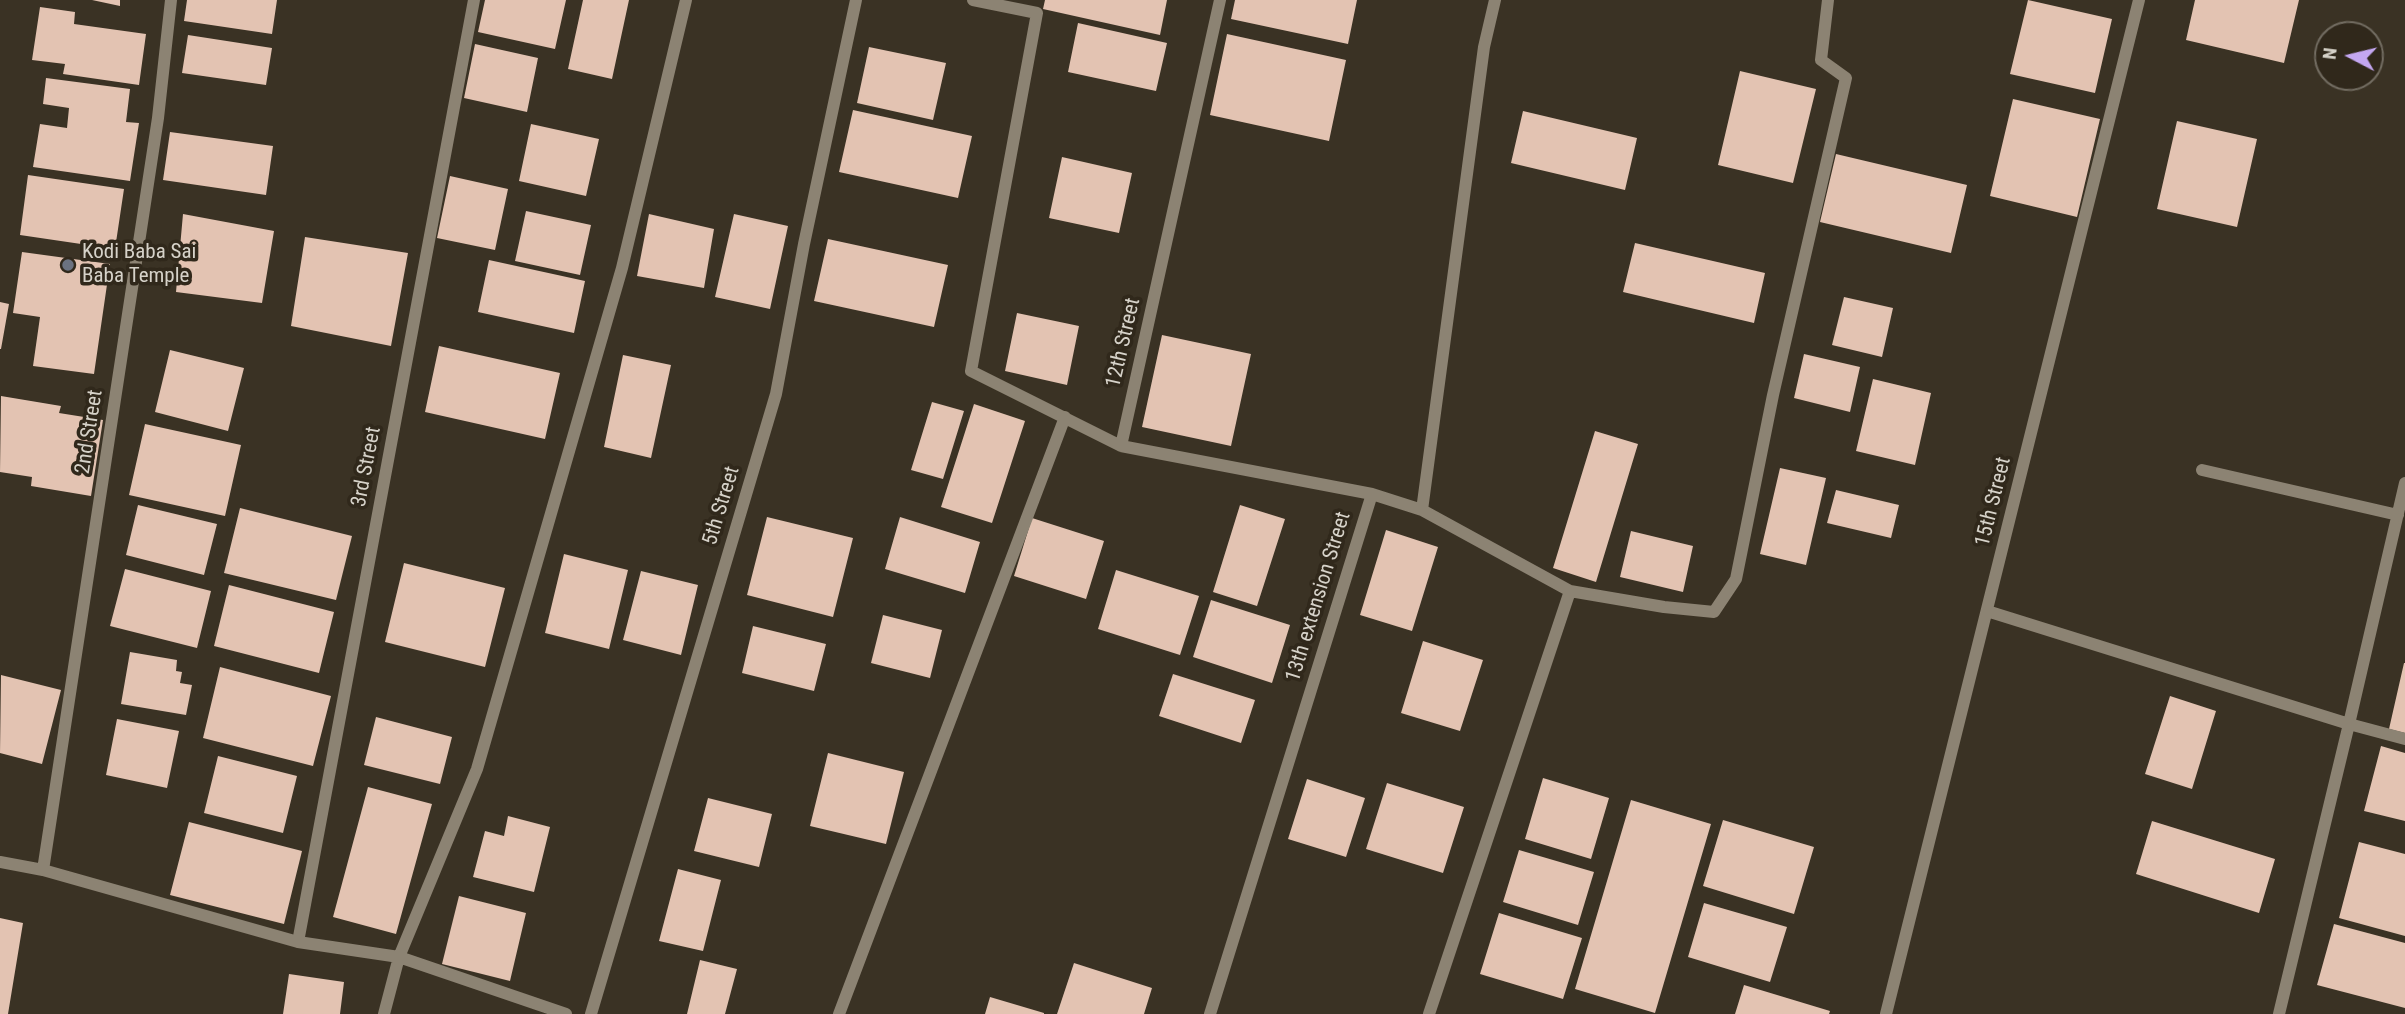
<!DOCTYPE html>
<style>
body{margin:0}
#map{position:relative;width:2405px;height:1014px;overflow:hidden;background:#3a3224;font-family:"Roboto Condensed",sans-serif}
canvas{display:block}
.north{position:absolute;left:2314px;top:21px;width:70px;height:70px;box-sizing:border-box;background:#30281b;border:2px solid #726c61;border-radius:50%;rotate:277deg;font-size:19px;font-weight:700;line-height:28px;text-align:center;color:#d6d2c9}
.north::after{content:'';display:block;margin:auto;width:24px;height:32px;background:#c4a7f1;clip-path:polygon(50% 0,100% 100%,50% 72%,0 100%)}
</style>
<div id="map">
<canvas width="2405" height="1014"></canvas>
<div class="north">N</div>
</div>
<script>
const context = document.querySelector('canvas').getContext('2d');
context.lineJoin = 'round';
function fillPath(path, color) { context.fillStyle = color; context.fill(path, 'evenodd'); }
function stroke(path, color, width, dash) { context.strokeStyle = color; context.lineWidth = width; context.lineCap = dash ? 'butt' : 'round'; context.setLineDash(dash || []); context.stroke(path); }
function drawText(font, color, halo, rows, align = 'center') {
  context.font = font + ' "Roboto Condensed",sans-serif'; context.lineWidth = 7; context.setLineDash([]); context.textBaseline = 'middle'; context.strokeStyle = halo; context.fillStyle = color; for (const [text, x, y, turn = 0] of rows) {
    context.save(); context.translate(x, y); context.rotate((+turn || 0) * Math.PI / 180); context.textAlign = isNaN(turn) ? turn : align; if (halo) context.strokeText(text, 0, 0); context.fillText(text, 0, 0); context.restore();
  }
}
fillPath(new Path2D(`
 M92,0H120V6Z
 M187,0H277L272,34L184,21Z
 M485,0H566L555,49L478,32Z
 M583,0H629L612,79L568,69Z
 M1045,0H1167L1160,35L1043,9Z
 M1235,0H1357L1348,44L1231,19Z
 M2028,0L2112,19L2095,93L2010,74Z
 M2195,0H2299L2284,63L2186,40Z
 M40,7L75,12L74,24L146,34L139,85L63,74L65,64L32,60Z
 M1078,23L1167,43L1156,91L1068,72Z
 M1227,34L1346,60L1329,141L1210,115Z
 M188,35L272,48L266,85L182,73Z
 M475,44L538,58L527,112L464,98Z
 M869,47L946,63L933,120L857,103Z
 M1740,71L1816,89L1793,183L1718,165Z
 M46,78L130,89L126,122L139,123L130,181L33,167L40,124L67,128L69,108L43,104Z
 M2013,99L2100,119L2077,217L1990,196Z
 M853,110L972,136L958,198L839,172Z
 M1523,111L1637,138L1625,190L1511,163Z
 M2177,121L2257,139L2237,227L2157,209Z
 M531,124L599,139L586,196L519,181Z
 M170,132L273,146L266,195L163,180Z
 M1836,154L1967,185L1951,253L1820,222Z
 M1062,157L1132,173L1119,233L1049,218Z
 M28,175L124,189L115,249L20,235Z
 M450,176L508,189L495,250L437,238Z
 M526,211L591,225L580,275L515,261Z
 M183,214L274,231L262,303L176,292Z
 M649,214L714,229L704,288L637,276Z
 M734,214L788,226L770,309L715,297Z
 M305,237L408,253L391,346L291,326Z
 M828,239L948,265L934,327L814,301Z
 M1635,243L1765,273L1754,323L1623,292Z
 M22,252L110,264L94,374L33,366L40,317L13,313Z
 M489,260L585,281L574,333L478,312Z
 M1844,297L1893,308L1882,357L1832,345Z
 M0,302L9,304L1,349H0Z
 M1017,313L1079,326L1067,385L1005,371Z
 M1162,335L1251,354L1231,446L1142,427Z
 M439,346L560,373L545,439L425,412Z
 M170,350L244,368L228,431L155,412Z
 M1804,354L1860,367L1850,412L1794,398Z
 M623,355L671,365L651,458L604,447Z
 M1873,379L1931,393L1915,465L1856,451Z
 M1,396L61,406L59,413L103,420L91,496L31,486L32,477L0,472Z
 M932,402L964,411L943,479L911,470Z
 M974,404L1025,421L992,523L941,507Z
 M145,424L241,445L225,516L129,495Z
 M1595,431L1638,444L1596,582L1553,568Z
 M1780,468L1826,478L1806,565L1760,554Z
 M1836,490L1899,505L1891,538L1827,523Z
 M138,505L217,524L204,575L126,555Z
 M1240,505L1285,519L1257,606L1213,592Z
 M240,508L352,536L336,600L224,573Z
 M767,517L853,538L833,617L747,595Z
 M900,517L980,542L965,593L885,569Z
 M1032,518L1104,541L1086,599L1014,576Z
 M1386,530L1438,547L1412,631L1360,615Z
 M1631,531L1693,546L1683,592L1620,577Z
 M564,554L628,570L609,649L545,633Z
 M404,563L505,588L485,667L385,642Z
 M125,569L211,591L197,648L110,626Z
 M1116,570L1199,596L1180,655L1098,629Z
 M641,571L698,585L681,655L623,640Z
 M229,585L334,612L319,673L214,646Z
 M1211,600L1290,625L1272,683L1193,657Z
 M883,615L942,630L930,678L871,663Z
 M753,626L826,644L814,691L742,673Z
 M1423,641L1483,660L1460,731L1401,713Z
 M130,652L177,660L176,671L182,672L180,683L192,685L186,715L121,704Z
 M2404,663H2405V733L2389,729Z
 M220,667L331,696L313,766L203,738Z
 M1173,674L1255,700L1241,743L1159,716Z
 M1,675L61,690L42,764L0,753Z
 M2170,696L2216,711L2192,789L2145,774Z
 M376,717L452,737L440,784L364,765Z
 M117,719L179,731L167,788L106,775Z
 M2381,746L2405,753V821L2364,811Z
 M828,753L904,772L886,844L810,826Z
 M218,756L297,776L283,833L204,813Z
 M1543,778L1609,798L1591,859L1525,839Z
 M1307,779L1365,798L1346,857L1288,839Z
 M1387,783L1464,807L1443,873L1366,849Z
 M368,787L432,804L396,934L333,917Z
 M708,798L772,814L759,867L694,851Z
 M1631,800L1711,824L1655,1013L1575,989Z
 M508,816L550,827L534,892L473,877L485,831L504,836Z
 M1723,820L1814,847L1794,914L1703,886Z
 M2152,821L2275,859L2259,913L2136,874Z
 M189,822L302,851L284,924L170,895Z
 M2359,842L2405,854V936L2339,918Z
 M1519,850L1594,872L1578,925L1503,902Z
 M678,869L721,880L703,951L659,941Z
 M459,896L526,913L510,981L442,964Z
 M1704,903L1787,927L1770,982L1688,957Z
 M1499,913L1582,938L1563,999L1480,974Z
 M0,918L23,923L8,1014H0Z
 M2334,924L2405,943V1008L2317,985Z
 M700,960L737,969L725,1014H687Z
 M1074,963L1152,988L1144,1014H1057Z
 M289,974L344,982L340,1014H283Z
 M1744,985L1830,1011L1829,1014H1735Z
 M990,997L1044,1013V1014H985Z`), '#e3c3b2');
stroke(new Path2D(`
 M973,0L1037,13L971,371L1121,446
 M1220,0L1121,446L1372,494
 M2202,470L2398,515
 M1422,510L1570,591L1429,1014
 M1570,591L1664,607L1714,612L1736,579L1773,395L1846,78L1821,60L1828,0
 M1987,611L2349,724L2405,739
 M0,862L43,870L298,942L399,957L566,1014
 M43,870L158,118L171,0
 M298,942L474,0
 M384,1014L399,957L477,769L622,268L686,0
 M591,1014L776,394L804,244L856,0
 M839,1014L1065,417
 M1210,1014L1372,494L1422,510L1484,47L1495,0
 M1886,1014L2139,0
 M2279,1014L2349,724L2405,483`), '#8c8373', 12);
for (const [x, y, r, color] of [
 [68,265,7,"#6b7280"]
]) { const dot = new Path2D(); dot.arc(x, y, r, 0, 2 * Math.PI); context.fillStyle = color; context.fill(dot); stroke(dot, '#30281b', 2.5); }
drawText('21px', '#d6d2c9', '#30281b', [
 ["Kodi Baba Sai",82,253],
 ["Baba Temple",82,277]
], 'left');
drawText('21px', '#d6d2c9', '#30281b', [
 ["12th Street",1124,343,-77],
 ["2nd Street",90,432,-81],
 ["3rd Street",367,467,-79],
 ["15th Street",1994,502,-76],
 ["5th Street",722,506,-73],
 ["13th extension Street",1319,597,-73]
]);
</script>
